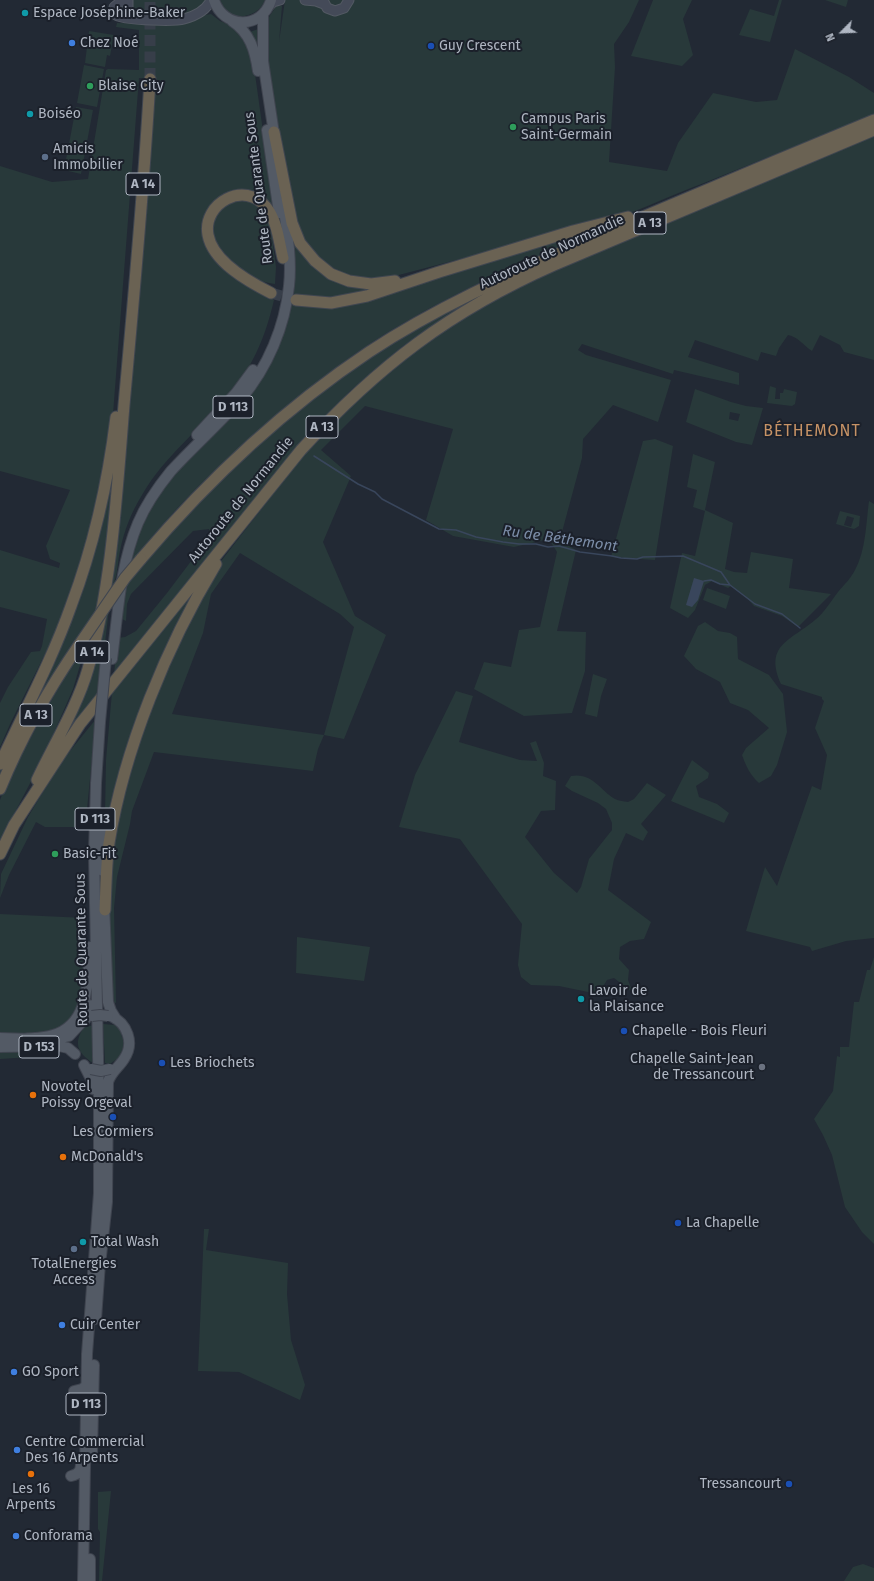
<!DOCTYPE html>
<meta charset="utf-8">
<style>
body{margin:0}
#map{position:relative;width:874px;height:1581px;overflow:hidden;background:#222934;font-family:"Fira Sans",sans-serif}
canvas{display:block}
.north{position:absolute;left:822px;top:12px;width:40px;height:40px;-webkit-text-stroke:3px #1b202a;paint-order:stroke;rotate:246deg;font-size:11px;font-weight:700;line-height:16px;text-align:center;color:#afb6c2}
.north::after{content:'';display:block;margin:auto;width:14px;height:18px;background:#afb6c2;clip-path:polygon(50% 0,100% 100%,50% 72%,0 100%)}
</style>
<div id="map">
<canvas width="874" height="1581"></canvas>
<div class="north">N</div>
</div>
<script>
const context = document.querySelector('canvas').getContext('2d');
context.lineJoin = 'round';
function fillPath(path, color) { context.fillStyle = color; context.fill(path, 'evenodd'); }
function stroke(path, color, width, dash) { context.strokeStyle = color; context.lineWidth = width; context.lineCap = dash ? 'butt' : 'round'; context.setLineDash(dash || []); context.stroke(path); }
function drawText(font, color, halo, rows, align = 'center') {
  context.font = font + ' "Fira Sans",sans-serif'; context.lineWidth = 4; context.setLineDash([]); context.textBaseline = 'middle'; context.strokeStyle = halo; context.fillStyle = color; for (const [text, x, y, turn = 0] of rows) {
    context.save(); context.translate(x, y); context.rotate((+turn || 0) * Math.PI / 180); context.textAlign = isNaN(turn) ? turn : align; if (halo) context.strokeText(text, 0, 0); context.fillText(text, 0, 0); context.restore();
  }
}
fillPath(new Path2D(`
 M131,0H207L201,8L180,15H143L137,14L132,8Z
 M220,0H265C257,20 227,23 220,0Z
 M285,0H639L629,22L614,44L615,67L609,162L667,171L678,143L713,93L756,102L777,100L795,49L849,77L874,93V114C818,137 761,160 704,183C674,194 645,208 614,219L391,277L382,279L349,278L327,266L303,240L292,217L276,111L267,60L265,39L269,17L277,5L282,6L279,42Z
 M653,0H692L683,19L693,55L682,66L631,56Z
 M779,0H782L770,42L739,35L750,9L774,16Z
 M825,0H848L846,7Z
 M211,14L220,21L235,27L247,42L255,74L274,210L254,193L213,204L207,240L274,300C266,335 254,364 231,393C202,428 165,455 142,495C131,513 124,531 120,551C117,564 118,582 109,591C129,421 145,250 156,79L139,78L113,414L98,498L81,564L52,640L11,722L0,747V703L8,687L31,652L40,651L42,646L47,619L0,607V550L59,568L60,563L50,559L46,546L70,490L0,471V166L52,182L88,179L106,70L108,69L139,70V30L116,27L117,23L182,24L205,15Z
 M258,29L257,49L250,32Z
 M89,31L114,35L110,56L107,55L105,67L85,63Z
 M84,65L104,69L97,107L77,103Z
 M76,107L93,110L81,174L64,170Z
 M874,135V360L844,352L840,345L820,335L812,351C803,345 798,337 788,335L779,348L776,356L761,352L758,361L695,340L688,357L739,373V385L674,370L673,374L582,344L578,350L586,355L671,380L658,422L613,405L583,439L582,458L562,532L569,546L576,550L557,631L586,632L585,671L572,713L524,716L474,689L484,662L511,667L519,630L540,627L557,552L549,539L514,547L453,536L426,520L453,429L365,406L321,450L351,476L323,542L355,616L386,635L344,739L324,735L318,749L313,771L154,752L132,811L130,824L117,877L114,908L116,1003L113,1002L107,874L126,782L165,670L218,565L298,462L344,410L414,351L471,313L538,277ZM240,553L340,614L354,627L324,735L172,714L203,633L211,594Z
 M239,199L257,203L270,222L276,267L275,284C250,281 223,265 215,240C213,234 211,227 212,221C214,216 217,211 219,207Z
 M289,226L317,267L381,286L328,304L572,235L608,227C528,259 448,294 374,341C340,363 309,388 278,414C238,448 199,483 164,523C152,536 141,551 130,565L135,543L143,523L155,500L173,475L218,426L286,323Z
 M507,279L456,310L403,346L350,391L302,442L114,676L117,638L125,637L136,631L167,593L210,536L209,529L193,531L131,594L127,604L126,621L122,619L126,586L170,530L276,425L394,340Z
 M770,386L776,388L775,399H780V393H783L784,389L797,392L795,404L792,406L767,403Z
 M695,389L731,402L746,406L763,408L752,445L736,442L686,422ZM730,412L740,414L738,421L729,419Z
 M655,439L673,446L655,560L611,557L643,441Z
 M693,454L715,462L705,510L733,523L725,569L734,572L747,573L751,552L793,559L789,588L831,594L798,627L782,616L754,606L746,597L731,586L728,588L712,581L705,585L695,610L688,618L670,608L682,553L695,556L705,511L693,507L697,490L687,487Z
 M114,461L116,463L107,548L97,609L0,777V770L54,656Z
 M869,501L874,504V938L846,941L812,951L810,947L746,931L765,867L777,886L812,786L821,790L827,755L815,728L824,701L822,699V697L781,684C764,645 790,641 815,620C824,613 831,601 838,592C844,585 851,578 855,570C866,550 866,523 869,501Z
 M840,511L860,516L859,526L854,529L836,524ZM847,516L854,518L851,527L844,525Z
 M206,575L141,715L116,785V800L113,815H105L106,760L112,692Z
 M707,588L730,596L726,609L703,600Z
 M109,609L99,694L59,749L104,615Z
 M705,622L718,631L730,633L737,637L738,659L769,675L783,694L787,732L777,765L771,776L759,783C750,775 746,766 742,755L746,748L769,728L748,710L730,703L720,682L696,669L684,656L698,626Z
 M88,638L73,689L63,712L39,766L0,841V800L4,790L18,760L77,655Z
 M593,674L607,679L601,696L597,717L585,714Z
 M456,691L473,696L459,742L520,760L537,761L530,743L536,741L544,763L543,776L556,781L555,810L541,811L525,837L554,873L577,893L581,887L589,859L612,830V823L606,809L598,803L572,791L565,786L571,776C592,772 600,790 615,799C619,801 624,801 628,802L634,799L647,783L666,795L641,824L648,832L643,841L626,833L614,859L608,890L651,922L644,939L630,941L620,947L619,959L629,970L628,980L633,993L614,978L607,980L597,996L588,992L559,986L531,985L521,977L518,965L522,924L460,839L399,827L415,775Z
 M96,719L86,819L83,827H45L36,822L9,875L0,898L1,874L28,817L61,762Z
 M692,760L709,773L708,778L696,786L699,797L717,804L729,813L724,823L671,801Z
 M0,914L85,918L83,996L77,1012L61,1028L39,1035L0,1034Z
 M297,937L370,947L364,981L296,973Z
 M874,957V1244L862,1232L845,1207L832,1155L823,1135L814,1119L833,1091L837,1056L840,1057V1047H849L854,1002H859L867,970H870Z
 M95,1024V1035L92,1040L93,1063C76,1052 73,1041 86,1025L90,1026Z
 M103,1024L115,1025L120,1030L124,1042L121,1056L110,1064L105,1063Z
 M0,1052H27L31,1057L0,1059Z
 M204,1229H209L206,1250L288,1263L287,1294L291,1340L305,1385L300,1400L239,1372L198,1371Z
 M111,1491L102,1581H99L100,1532L98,1529V1492Z
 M863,1564L874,1568V1581H844L853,1567Z`), '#28393a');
fillPath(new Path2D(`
 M694,578L704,581L698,600L692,607L686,605Z`), '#39465c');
stroke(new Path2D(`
 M314,456L358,484L375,492L382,499L439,529L456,530L476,537L503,542L519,544H536L548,547L559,546L580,552L612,556L621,558L637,559L643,557L683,556L721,572L730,585L755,604L782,614L800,628
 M704,581L711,580L720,584L730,585`), '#39465c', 1.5);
stroke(new Path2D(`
 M150,79V0
 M271,293L296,300`), '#373e49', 11, [11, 5.5]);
const secondary = new Path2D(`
 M123,0L114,7V12C115,14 115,15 118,16C128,20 174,22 184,19C195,16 206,11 211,0
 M128,0V11L138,18
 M305,0L316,1L324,4
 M323,0L327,8L335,11L344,8L349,0
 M268,7L273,2L280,0`);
const primary = new Path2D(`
 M214,0C223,29 262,30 271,0
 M263,14V61L275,140
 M232,21C250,33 255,50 258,71
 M267,130L279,213
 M197,435L236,393L253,370
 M112,659C118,614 120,565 138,523C146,504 158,487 171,471C194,446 219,424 241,399C268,367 285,326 289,286C292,259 287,231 283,204
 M101,821L103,871
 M104,903L108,1002L111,1011L116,1019
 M85,1020L90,1011L92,1005
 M0,1038L30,1039
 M25,1039C34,1038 44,1038 53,1035C91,1024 87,979 90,947
 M54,1040L69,1036L81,1023
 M0,1047L59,1046L68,1048L75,1054
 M84,1065L92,1081L93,1089
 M101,1256L107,1202L108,1082C111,1072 119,1067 124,1059C135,1043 127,1023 111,1016
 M96,1319L101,1249
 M74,1391L82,1389L86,1386
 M92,1455L94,1365
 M71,1476C80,1474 81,1470 81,1461
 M90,1559V1581
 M83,1581L87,1354L99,1193V1107L94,853L96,783L100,722`);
const highway = new Path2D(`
 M274,132L292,223L300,243L315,261L331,274L349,281L371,284L395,281
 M271,293C249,282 213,262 208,235C202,203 245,180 266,207C277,220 279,242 283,258
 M296,300L331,303L367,296L439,272L573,231L628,217
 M141,559C208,480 282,410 369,352C443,303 524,269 605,233C695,195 784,157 874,120
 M0,764C24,712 52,660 71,606C94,545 108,482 116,417
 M37,780C54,744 77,707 88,669C112,586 117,491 124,405C134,296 144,188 150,79
 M0,789C21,738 48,690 79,645
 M0,854L14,825L80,724L301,450C378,366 450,311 554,265L874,130
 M105,910C106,888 106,865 109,843C124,749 167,645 216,564`);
stroke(secondary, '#535963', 11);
stroke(primary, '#3f444f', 12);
stroke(highway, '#404650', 13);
stroke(secondary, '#444a58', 9);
stroke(primary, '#535a65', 10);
stroke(highway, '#6a6253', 11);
const primaryBridge = new Path2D(`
 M100,722L106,658
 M92,1016L100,1015L108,1016
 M91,1069L101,1071L110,1069`);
const highwayBridge = new Path2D(`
 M79,645L125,578L141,559`);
stroke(primaryBridge, '#3f444f', 12, []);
stroke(highwayBridge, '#404650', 13, []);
stroke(primaryBridge, '#535a65', 10);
stroke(highwayBridge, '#6a6253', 11);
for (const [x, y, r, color] of [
 [25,13,4,"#0f9aa8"],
 [72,43,4,"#3f7fe0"],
 [431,46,4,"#1a4fb4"],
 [90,86,4,"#2e9e5b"],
 [30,114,4,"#0f9aa8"],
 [513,127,4,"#2e9e5b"],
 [45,157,4,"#5c6f8a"],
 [55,854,4,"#2e9e5b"],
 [581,999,4,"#0f9aa8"],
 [624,1031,4,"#1a4fb4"],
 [162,1063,4,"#1a4fb4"],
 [762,1067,4,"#6b7280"],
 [33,1095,4,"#e8710a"],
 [113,1117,4,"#1a4fb4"],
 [63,1157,4,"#e8710a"],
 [678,1223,4,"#1a4fb4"],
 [83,1242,4,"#0f9aa8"],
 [74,1249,4,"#5c6f8a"],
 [62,1325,4,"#3f7fe0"],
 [14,1372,4,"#3f7fe0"],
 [17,1450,4,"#3f7fe0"],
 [31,1474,4,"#e8710a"],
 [789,1484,4,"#1a4fb4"],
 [16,1536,4,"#3f7fe0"]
]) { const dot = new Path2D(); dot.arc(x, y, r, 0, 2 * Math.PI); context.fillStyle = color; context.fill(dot); stroke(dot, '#1b202a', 1.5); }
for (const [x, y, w] of [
 [143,184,34],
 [650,223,32],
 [233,407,40],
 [322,427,32],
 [92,652,34],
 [36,715,32],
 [95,819,40],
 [39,1047,40],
 [86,1404,40]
]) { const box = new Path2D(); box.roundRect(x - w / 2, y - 11, w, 22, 3); context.fillStyle = '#1b202a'; context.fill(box); stroke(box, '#afb6c2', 1); }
drawText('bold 13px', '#afb6c2', null, [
 ["A 14",143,184],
 ["A 13",650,223],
 ["D 113",233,407],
 ["A 13",322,427],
 ["A 14",92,652],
 ["A 13",36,715],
 ["D 113",95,819],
 ["D 153",39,1047],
 ["D 113",86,1404]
]);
drawText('14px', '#afb6c2', '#1b202a', [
 ["Espace Joséphine-Baker",33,13],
 ["Chez Noé",80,43],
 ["Guy Crescent",439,46],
 ["Blaise City",98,86],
 ["Boiséo",38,114],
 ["Campus Paris",521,119],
 ["Saint-Germain",521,135],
 ["Amicis",53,149],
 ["Immobilier",53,165],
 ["Basic-Fit",63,854],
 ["Lavoir de",589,991],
 ["la Plaisance",589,1007],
 ["Chapelle - Bois Fleuri",632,1031],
 ["Chapelle Saint-Jean",754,1059,"right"],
 ["de Tressancourt",754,1075,"right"],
 ["Les Briochets",170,1063],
 ["Novotel",41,1087],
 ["Poissy Orgeval",41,1103],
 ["Les Cormiers",113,1132,"center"],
 ["McDonald's",71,1157],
 ["La Chapelle",686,1223],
 ["Total Wash",91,1242],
 ["TotalEnergies",74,1264,"center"],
 ["Access",74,1280,"center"],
 ["Cuir Center",70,1325],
 ["GO Sport",22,1372],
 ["Centre Commercial",25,1442],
 ["Des 16 Arpents",25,1458],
 ["Tressancourt",781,1484,"right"],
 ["Les 16",31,1489,"center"],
 ["Arpents",31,1505,"center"],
 ["Conforama",24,1536]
], 'left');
drawText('14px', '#afb6c2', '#1b202a', [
 ["Route de Quarante Sous",259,188,-97],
 ["Autoroute de Normandie",552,252,-25],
 ["Autoroute de Normandie",241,500,-51],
 ["Route de Quarante Sous",82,950,-91]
]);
drawText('italic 15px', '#7b8ca7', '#1b202a', [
 ["Ru de Béthemont",560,539,8]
]);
context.letterSpacing = '1px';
drawText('16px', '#c79366', '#1b202a', [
 ["BÉTHEMONT",812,432]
]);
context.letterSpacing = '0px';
</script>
